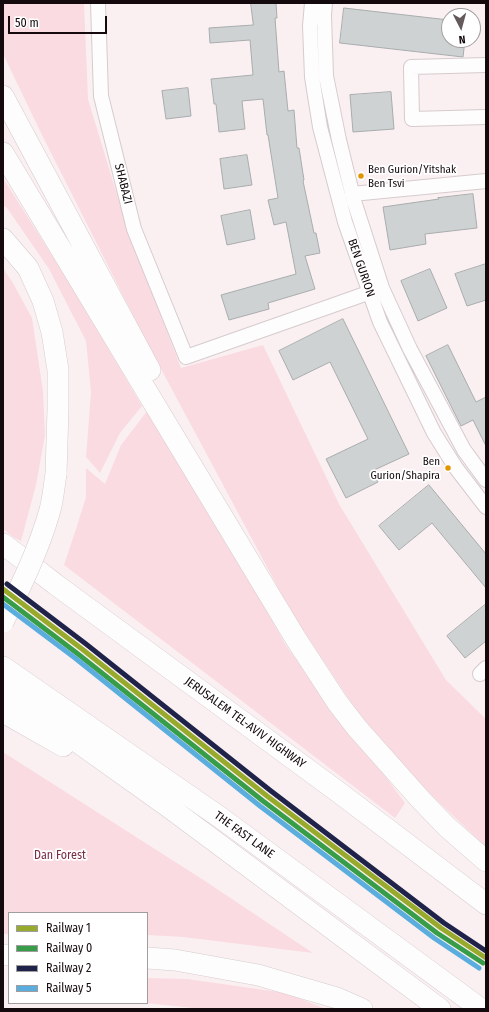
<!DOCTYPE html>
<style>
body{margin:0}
#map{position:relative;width:489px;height:1012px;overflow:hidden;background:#faf0f2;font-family:"Fira Sans Condensed",sans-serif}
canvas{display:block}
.frame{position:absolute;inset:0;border:4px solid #14090c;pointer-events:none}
.legend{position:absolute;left:8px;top:912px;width:140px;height:92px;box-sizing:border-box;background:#fff;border:1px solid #a19d9e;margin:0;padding:5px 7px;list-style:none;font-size:12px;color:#14090c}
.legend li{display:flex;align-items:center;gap:8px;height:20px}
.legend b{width:20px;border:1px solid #a19d9e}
.north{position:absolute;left:441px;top:8px;width:40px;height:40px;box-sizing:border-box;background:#fff;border:1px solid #a19d9e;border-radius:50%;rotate:174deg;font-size:11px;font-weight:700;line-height:16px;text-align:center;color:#14090c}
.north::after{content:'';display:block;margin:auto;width:14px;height:18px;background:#645a5c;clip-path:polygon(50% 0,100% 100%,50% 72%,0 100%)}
.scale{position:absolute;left:8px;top:16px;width:99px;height:18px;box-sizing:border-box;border:2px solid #14090c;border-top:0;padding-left:5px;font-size:12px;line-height:14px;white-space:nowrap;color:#14090c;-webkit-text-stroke:3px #fff;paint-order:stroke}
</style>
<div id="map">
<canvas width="489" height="1012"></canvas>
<div class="frame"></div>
<ul class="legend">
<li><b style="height:5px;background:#97aa2c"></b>Railway 1</li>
<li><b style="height:5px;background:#389d48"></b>Railway 0</li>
<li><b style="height:5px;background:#1f234a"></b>Railway 2</li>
<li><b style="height:5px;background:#5aaddd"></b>Railway 5</li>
</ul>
<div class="north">N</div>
<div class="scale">50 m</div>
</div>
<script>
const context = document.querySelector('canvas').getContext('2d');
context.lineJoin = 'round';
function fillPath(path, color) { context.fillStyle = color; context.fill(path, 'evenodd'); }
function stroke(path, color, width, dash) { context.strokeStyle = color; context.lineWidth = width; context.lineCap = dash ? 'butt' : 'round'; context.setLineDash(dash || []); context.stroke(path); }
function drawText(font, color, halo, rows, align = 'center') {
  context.font = font + ' "Fira Sans Condensed",sans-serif'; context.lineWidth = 3.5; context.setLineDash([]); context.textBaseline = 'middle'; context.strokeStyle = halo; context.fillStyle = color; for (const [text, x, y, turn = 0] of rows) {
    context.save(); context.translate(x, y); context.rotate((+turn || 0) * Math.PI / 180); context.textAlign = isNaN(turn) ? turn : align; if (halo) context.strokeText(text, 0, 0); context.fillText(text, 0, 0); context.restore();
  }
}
fillPath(new Path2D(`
 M3,3H84L88,99L128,231L181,368L263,345L339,504L446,680L486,719V847L446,809L405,769L356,710L290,610L145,339L42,135L3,54Z
 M3,178L70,284L142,406L120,433L100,473L86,457L91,392L86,341L49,269L7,208L3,205Z
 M3,268L13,283L32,318L43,391L45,435L36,485L21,541L13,537L3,529Z
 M151,406L224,532L285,644L324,699L369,754L405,803L395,818L64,565L76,529L86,497V468L105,484L121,445Z
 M3,752L205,881L313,953L183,937L147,935V913H9V934H3Z
 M147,978L187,979L286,993L326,1009H203L145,1003H147Z`), '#fbdbe2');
const building = new Path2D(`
 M251,3H276L277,18H275L279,72L284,71L288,111L294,110L297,148H299L304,180L303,181L314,233H316L320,253L305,256L315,289L268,303L269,309L229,320L221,295L296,274L286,222L274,225L268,200L278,198L268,135H267L263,99L242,101L245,129L219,132L216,104H214L211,79L253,75L250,40L210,43L209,28L253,25Z
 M344,8L449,20V40H465L463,57L340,43Z
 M188,88L191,116L166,119L162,91Z
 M391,92L394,129L353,132L350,95Z
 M247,155L252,185L224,189L220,159Z
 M473,194L477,228L425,234L426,244L390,250L383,207L439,199L438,198Z
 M250,210L255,239L227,245L221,216Z
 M486,264V300L467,306L455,274Z
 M430,269L447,308L418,321L401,281Z
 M343,319L409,454L372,471L378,482L346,498L326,459L368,439L330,362L293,380L279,351Z
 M448,345L476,402L486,397V446L473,420L461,426L426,356Z
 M429,485L486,554V588L432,523L399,550L379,526Z
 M486,604V641L465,658L447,636Z`);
fillPath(building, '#ced2d2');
stroke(building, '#a9acad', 1);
const minor = new Path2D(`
 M98,3L101,96L134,229L186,357L382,288
 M312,3L310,26L312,77L320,127L345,222L380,322L434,433L456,468L486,507
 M325,3L324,15L326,76L339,140L354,201L382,288L410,349L464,450L486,480
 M486,65L411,67L412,119L486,117
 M352,194L486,181
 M480,674L486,668`);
const highway = new Path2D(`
 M3,96L150,370
 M3,153L296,639L337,702L357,728L421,800L446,826L486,861
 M3,239L28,268L43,301L52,332L58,370V409L56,474
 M3,544L23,559L55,584L337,791L486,904
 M3,667L221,818L481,1009
 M3,689L170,808L440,1009
 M3,712L63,746
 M3,955H9
 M147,958L175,960L258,975L337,998L362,1009`);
stroke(minor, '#d6cbcd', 16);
stroke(highway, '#d6cbcd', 22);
stroke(minor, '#fefdfd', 14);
stroke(highway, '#fefdfd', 21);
const highwayBridge = new Path2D(`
 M3,622C21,586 39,549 50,510C53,499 54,486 56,474`);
stroke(highwayBridge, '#d6cbcd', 22, []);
stroke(highwayBridge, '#fefdfd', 21);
stroke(new Path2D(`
 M3,589L82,649L267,796L441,928L486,958`), '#97aa2c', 5);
stroke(new Path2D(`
 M3,597L78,654L263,801L437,933L483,963`), '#389d48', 5);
stroke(new Path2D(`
 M7,584L86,644L271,791L444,923L486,951`), '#1f234a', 5);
stroke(new Path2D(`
 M3,604L75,658L260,806L434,938L479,968`), '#5aaddd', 5);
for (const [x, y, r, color] of [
 [361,176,3.5,"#e09601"],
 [448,468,3.5,"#e09601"]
]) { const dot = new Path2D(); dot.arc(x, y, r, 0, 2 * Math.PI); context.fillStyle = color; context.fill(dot); stroke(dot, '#fff', 1.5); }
drawText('11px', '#14090c', '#fff', [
 ["Ben Gurion/Yitshak",368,170],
 ["Ben Tsvi",368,184],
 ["Ben",440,462,"right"],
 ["Gurion/Shapira",440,476,"right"]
], 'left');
drawText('12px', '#14090c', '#fff', [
 ["SHABAZI",123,184,76],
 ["BEN GURION",361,268,71],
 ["JERUSALEM TEL-AVIV HIGHWAY",245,723,36],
 ["THE FAST LANE",244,835,36]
]);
drawText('12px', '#792d44', '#fff', [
 ["Dan Forest",60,856]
]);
</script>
